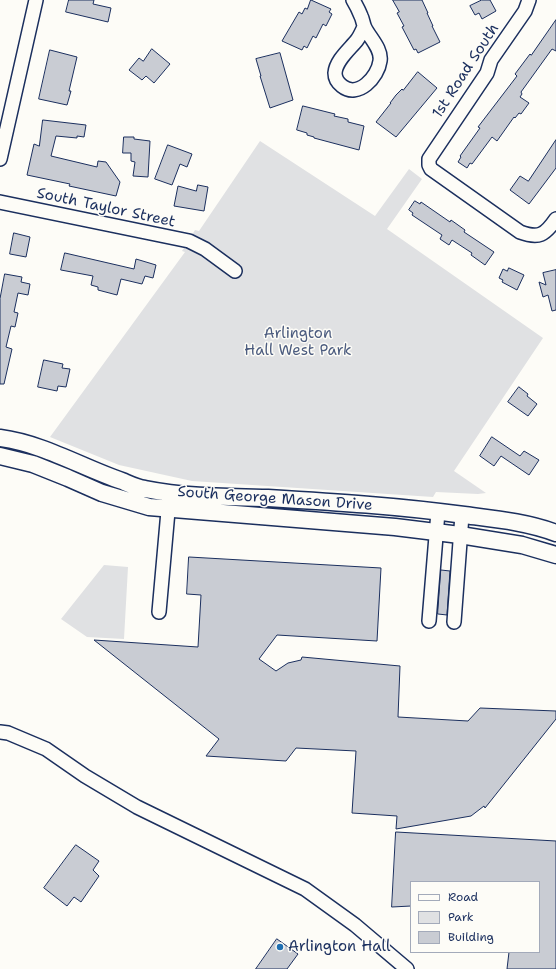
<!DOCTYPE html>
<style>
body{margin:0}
#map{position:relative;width:556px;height:969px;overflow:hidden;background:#fdfcf7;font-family:"Shantell Sans",sans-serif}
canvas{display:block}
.legend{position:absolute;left:410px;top:881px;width:130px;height:72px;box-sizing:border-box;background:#fdfcf7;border:1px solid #a3aaba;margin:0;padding:5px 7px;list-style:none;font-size:12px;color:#1b2f5e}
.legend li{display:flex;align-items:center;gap:8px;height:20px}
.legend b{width:20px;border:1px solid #a3aaba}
</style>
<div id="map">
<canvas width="556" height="969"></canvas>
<ul class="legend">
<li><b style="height:5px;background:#fdfcf7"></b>Road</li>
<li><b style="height:11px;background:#e0e1e3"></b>Park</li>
<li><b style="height:11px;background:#c9ccd3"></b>Building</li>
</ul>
</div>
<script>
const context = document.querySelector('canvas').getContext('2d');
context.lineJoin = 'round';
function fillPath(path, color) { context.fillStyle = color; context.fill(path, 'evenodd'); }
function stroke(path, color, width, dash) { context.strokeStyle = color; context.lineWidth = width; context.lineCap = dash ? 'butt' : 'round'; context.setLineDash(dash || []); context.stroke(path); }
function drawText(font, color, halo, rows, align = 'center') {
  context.font = font + ' "Shantell Sans",sans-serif'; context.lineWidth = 3; context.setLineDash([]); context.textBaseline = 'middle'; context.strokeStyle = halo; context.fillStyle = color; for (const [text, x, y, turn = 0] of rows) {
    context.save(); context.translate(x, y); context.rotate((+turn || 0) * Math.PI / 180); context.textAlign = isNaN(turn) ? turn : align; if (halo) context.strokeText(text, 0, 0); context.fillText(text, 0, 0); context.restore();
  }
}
fillPath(new Path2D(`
 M260,141L375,216L409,169L422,179L387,229L543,338L454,471L486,493L478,494L436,492L433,497L192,481L119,465L50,437L185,252L182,251L195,230L199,231Z
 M104,565L128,567L124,639L87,637L61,619Z`), '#e0e1e3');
const building = new Path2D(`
 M69,0H94L93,4L111,8L108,22L66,12Z
 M311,0L331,9L329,12L332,14L326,26L323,24L316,38L313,36L307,48L304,46L302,50L282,41L299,12L302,14L305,8L307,9Z
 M393,0H422L428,13H427L433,26H432L440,42L418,53L416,49L414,50L402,27L404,26L397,13L399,12Z
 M482,0H490L496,11L482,19L479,13L475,15L470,6Z
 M556,20V51L552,49L521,92L522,94L520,97L529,103L521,114L519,113L515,118L514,117L497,141L492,137L472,164L470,163L467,168L458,162L461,157L460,156L480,128L478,127L517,76L515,74L530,54L531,55Z
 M152,49L170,64L154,83L146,76L142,80L129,70L139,58L143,61Z
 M50,50L77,57L69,91H71L67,105L39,99Z
 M280,53L293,100L270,108L260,76H261L256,59Z
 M418,72L437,88L396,137L376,122L391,103H390L396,95L402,89L403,90Z
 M303,106L335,114L334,116L348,119V122L364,126L359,150L314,138V137L307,135V133L297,130Z
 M43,120L86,125L84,137L77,136V138L56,136L51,156L97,167L98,161L106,162L120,182L116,196L69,186L70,184L27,175L34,144L39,146Z
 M124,137H134V139L150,141L148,177L133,176L135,162L131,161V153H123Z
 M556,140V168L529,204L510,190L520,176L528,181Z
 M168,145L192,154L187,167L180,164L172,185L155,179Z
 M198,185L208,187L204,211L174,206L178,186L196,191Z
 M415,201L420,204L421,202L450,222L451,220L465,230L464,232L494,252L485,265L471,255L472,253L452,240L449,245L440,239L442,235L412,215L413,213L409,210Z
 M14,233L30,237L26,257L10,254Z
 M65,253L134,269L136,259L156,265L153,278L145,276L142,284L121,279L117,295L98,290V287L91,285L93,276L61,270Z
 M509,268L524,275L517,290L502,282L503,280L499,278L503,269L507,271Z
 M556,270V310L552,311L548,295L543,297L539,282L546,285L543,273Z
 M5,274L22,277L21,282L30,284L28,295L18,293L14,312L18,313L15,327L11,326L6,347L12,349L4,384H0V299Z
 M44,360L63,364L62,368L70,369L66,387L58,386L57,391L38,387Z
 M519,387L528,394L527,396L537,404L528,416L508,402Z
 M492,437L520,456L524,451L539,460L529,475L501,456L494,466L480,456Z
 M189,557L381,568L377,641L277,635L259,659L276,671L288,663L301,660L302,657L400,666L398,717L468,721L480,708L556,711V719L485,808L484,806L471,816L396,829L397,816L352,813L356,751L296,748L286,761L206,756L219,739L94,640L198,647L201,595L187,594Z
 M441,570L450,571L447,615L438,614Z
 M396,832L556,841V969H507L509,952H539V882H411V906L392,907Z
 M76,845L99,861L93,870L99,876L81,902L74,897L67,906L44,888Z
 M277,939L298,954L287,969H256Z`);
fillPath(building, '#c9ccd3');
stroke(building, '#1b2f5e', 1);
const minor = new Path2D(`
 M353,0C356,5 359,11 361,16C363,20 363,24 365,28C370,38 382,49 380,61C378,77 358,99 342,86C338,83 335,78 335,73C336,60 350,49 357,40C360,36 362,31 364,27
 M529,0L525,11L491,60L487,73L429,159V165L431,169L520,232C539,239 545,235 556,219
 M0,159L36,0
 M0,202L189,241L205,249L235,271
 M159,612L169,500
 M429,621L438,512
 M454,622L462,515
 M0,732L8,733L46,749L85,776L137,807L305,889L355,925L407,969`);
const major = new Path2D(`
 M0,438C44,444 81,467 122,481C129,484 137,488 145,489C185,497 227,497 268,498C334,502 399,506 464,515C495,519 527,522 556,533
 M0,456L33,464L68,478L102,493L149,507L395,527L460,535L522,545L556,555`);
stroke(minor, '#1b2f5e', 16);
stroke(major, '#1b2f5e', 19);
stroke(minor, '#fdfcf7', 13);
stroke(major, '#fdfcf7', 16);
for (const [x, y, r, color] of [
 [280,947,4,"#1f6fb2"]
]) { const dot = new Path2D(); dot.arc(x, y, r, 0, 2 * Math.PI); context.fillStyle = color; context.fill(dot); stroke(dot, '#fdfcf7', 1.5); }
drawText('15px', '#1b2f5e', '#fdfcf7', [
 ["1st Road South",466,71,-57],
 ["South Taylor Street",106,208,12],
 ["South George Mason Drive",275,499,4]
]);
drawText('15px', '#4c5c7f', '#fdfcf7', [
 ["Arlington",298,334],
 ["Hall West Park",298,351]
]);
drawText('15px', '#1b2f5e', '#fdfcf7', [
 ["Arlington Hall",288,947]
], 'left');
</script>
